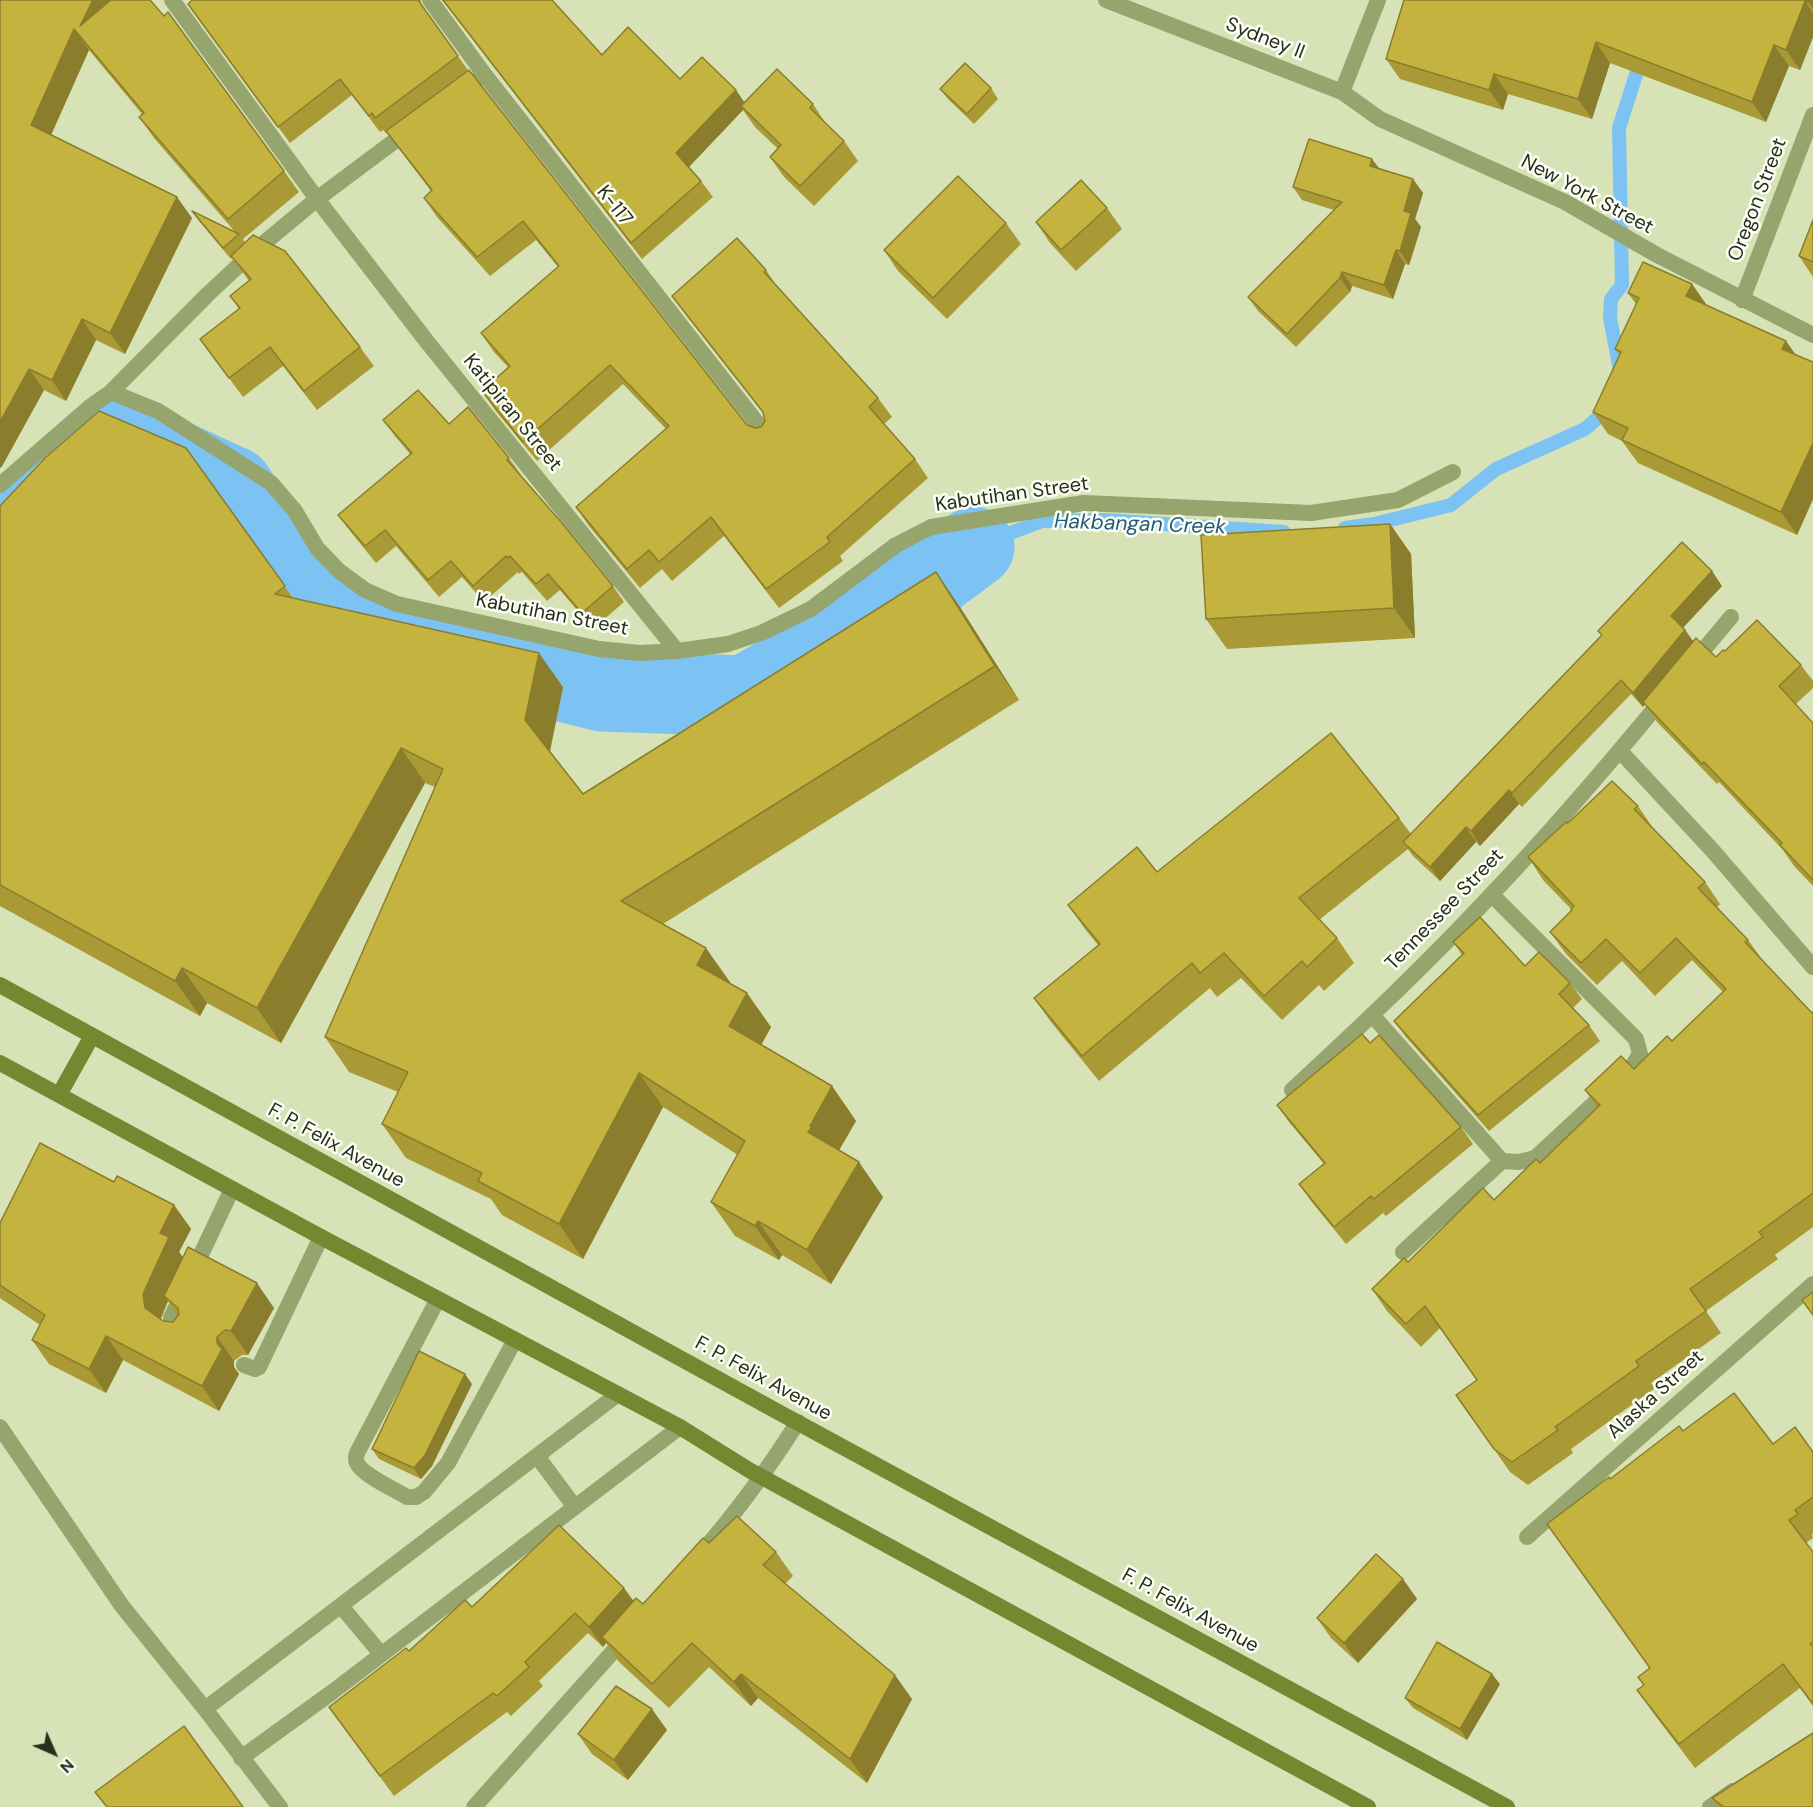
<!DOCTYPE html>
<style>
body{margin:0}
#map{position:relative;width:1813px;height:1807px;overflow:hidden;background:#d7e3b6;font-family:"DM Sans",sans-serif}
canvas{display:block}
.north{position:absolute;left:24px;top:1723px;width:60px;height:60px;-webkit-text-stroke:4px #fcfff6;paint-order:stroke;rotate:135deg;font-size:16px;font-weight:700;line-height:24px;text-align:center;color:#2a2e1d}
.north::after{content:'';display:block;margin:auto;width:21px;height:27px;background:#2a2e1d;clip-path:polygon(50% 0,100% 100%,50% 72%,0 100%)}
</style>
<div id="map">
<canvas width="1813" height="1807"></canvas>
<div class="north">N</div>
</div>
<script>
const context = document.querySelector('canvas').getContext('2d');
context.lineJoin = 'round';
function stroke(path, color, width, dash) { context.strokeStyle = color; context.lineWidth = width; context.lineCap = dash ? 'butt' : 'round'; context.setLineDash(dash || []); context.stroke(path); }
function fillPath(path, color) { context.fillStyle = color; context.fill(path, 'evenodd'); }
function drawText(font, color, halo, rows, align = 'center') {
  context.font = font + ' "DM Sans",sans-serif'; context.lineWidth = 5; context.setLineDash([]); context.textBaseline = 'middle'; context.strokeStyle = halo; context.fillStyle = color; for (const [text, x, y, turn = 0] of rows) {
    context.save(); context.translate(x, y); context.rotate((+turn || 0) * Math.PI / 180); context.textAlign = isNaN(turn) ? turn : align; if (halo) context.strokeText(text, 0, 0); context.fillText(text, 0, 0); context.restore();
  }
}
stroke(new Path2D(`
 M1619,377L1620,370L1610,318L1611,299L1622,285L1619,128L1642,56
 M1345,528L1374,524L1451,505L1496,469L1585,429L1609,408
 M974,547L1042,521L1106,520L1284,532`), '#7cc3f4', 14);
stroke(new Path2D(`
 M0,531L113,432L233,487L319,620L602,691L745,696L869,625L974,547`), '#7cc3f4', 81);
stroke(new Path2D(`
 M438,1299L357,1453C356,1457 355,1459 357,1463C362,1475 396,1490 407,1497H416L424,1492L448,1463L515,1340
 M184,1335L171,1327V1318L232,1189
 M244,1365L255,1369L259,1367L321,1237
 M0,1427L122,1606L205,1709L280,1807
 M537,1456L574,1506
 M700,1554C737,1512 768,1469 798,1422
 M341,1606L381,1654
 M205,1709L618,1394
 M241,1758L331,1693L680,1427
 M474,1807L627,1636`), '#96a46e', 16);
stroke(new Path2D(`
 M172,0L317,199L428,343L677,651
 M430,0L484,74L768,437
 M1106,0L1342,92
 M459,93L484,74
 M1742,300L1813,115
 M111,392L158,411L271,483L295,511L317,548L339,571L365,590L397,604L599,649L640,653L677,651L728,644L761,633L811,609L896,545L931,527L1084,503L1311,513L1398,500L1453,472
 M0,485L91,406L111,392L207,295L252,253L317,199L412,128
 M1691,665L1731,617
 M1620,751L1713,851L1813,967
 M1372,1015L1502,1161
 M1292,1090C1360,1027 1428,963 1491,895C1552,831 1609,764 1665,696
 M1403,1252L1502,1161L1519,1162L1535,1158L1630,1070L1640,1054L1636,1039L1492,895
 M1527,1537L1813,1284
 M1710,1807L1733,1791`), '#96a46e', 16);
stroke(new Path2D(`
 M1378,0L1342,92L1380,119L1565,202L1657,255L1813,335`), '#96a46e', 16);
stroke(new Path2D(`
 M0,985L780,1413L1507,1807
 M0,1063L321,1237L680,1427L749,1470L1368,1807
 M59,1095L92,1036`), '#758730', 16);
fillPath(new Path2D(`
 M0,0H150L284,171L299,192L243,239L245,243L360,347L374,366L317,410L283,366L243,397L200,339L239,309L230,296L249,281L232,257L231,259L199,221L192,211L236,233L154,138L139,117L142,114L89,50L51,135L192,218L125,354L96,340L66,401L44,390L1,468L0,467Z
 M421,0V5L468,70L747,425L756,428L761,427L765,421L764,414L686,315L672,296L766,270L776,285L878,398L892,417L884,424L915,459L928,478L840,556L843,561L779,608L724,536L672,581L662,569L640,588L589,526L576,507L666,429L623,384L537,461L495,410L482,391L508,367L494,352L481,333L558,267L536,240L490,276L437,217L424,198L431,191L387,133V134L383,130L380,132L352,95L290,143L199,20Z
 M442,0H552L602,55L680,79L745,102L813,104L826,124L844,141L858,161L814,206L784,177L770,157L778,149L755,127L743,110L689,167L701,181L713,197L642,259Z
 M1813,0V37L1800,70L1789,66L1766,122L1610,63L1592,119L1508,94L1503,110L1400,79L1386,59Z
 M991,88L998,99L974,124L948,99L940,89Z
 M1379,168L1413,179L1423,193L1415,219L1421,227L1409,265L1405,264L1393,299L1352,286L1350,292L1296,347L1258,311L1248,297L1334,210L1302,200L1293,187Z
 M1107,208L1122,229L1076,271L1050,243L1036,222Z
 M1813,220V277L1799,256Z
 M1006,223L1021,244L947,319L898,271L884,250Z
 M1692,284L1707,305L1786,341L1796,355L1813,362V499L1797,535L1638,463L1622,441L1608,434L1593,412L1620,355L1615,349L1636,304L1628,293Z
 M383,420L449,424L509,458L521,475H520L613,586L624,602L593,629L560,590L547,601L522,572L519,574L518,572L484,602L462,577L439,597L396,546L376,563L350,531L338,515L410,454L395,436Z
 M186,448L293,598L563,687L550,752L583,794L960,607L1019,700L663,924L730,982V983L771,1027L761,1045L832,1086L856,1121L839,1150L883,1197L831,1284L782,1255L779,1260L735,1236L711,1202L738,1155L663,1107L583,1259L502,1215L491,1199L406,1158L382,1124L398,1092L349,1072L325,1037L435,787L425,783L281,1043L207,1003L200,1016L0,906V506Z
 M1390,524L1411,554L1415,638L1227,649L1206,619Z
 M1722,586L1683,627L1693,641L1716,657L1725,651L1801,665L1813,681V688L1796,704L1813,723V886L1794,866L1783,850L1719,782L1717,784L1657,722L1645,704L1643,707L1631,694L1522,807L1519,804L1480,846L1476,842L1440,881L1413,856L1408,849L1319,920L1337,938L1354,963L1324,991L1319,985L1282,1020L1241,978L1217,997L1210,988L1099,1081L1051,1022L1034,998L1098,945L1085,929L1068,905L1157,872L1399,818L1411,834L1602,636L1598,631Z
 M1638,806L1653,828L1705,882L1720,904L1717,907L1748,940L1764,962L1812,1013L1813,1012V1227L1775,1255L1778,1259L1706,1311L1721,1333L1651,1383L1655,1388L1571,1449L1573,1453L1528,1485L1510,1472L1456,1395L1477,1380L1440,1328L1421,1347L1387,1311L1372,1289L1408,1262L1494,1200L1540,1163L1597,1108L1585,1090L1634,1069L1672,1041L1723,992L1692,960L1655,996L1622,961L1597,985L1566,954L1550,932L1572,910L1543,880L1528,857L1568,823Z
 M1453,942L1570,983L1582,999L1573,1008L1589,1025L1600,1041L1489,1131L1406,1037L1394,1021L1462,955Z
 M1370,1043L1461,1127L1473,1144L1386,1216L1383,1213L1346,1244L1311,1201L1299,1184L1324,1164L1289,1122L1277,1105Z
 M114,1182L174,1205L191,1229L179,1252L183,1257L274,1308L248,1355H242L234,1361V1367L239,1374L219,1411L123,1360L106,1393L49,1364L32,1340L40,1325L0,1298V1223ZM168,1301L178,1316L173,1322L163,1321L161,1320Z
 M472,1384L432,1466L421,1479L379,1459L372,1449Z
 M1683,1431L1773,1444L1813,1452V1533L1812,1534L1813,1538L1806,1543L1813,1552V1706L1800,1688L1695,1768L1654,1714L1637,1690L1644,1685L1638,1677L1649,1668L1610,1479Z
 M709,1543L776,1552L793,1576L785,1584L912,1699L867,1783L758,1698L751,1706L709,1667L669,1708L618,1661L606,1643L603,1647L588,1633L539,1681L543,1686L511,1716L507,1712L394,1796L329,1707L472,1607L634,1601L643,1604Z
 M1403,1579L1417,1599L1358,1663L1331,1638L1317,1618Z
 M1500,1684L1467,1740L1413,1708L1405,1698Z
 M667,1730L628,1780L592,1754L578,1734Z
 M1712,1798L1813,1807H1718Z`), '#a99a36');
fillPath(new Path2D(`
 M93,0H118L80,26Z
 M1809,0H1813V9L1808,2Z
 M1805,1L1813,13V37L1800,70L1786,50Z
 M74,29L89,50L46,146L31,125Z
 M1596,42L1610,63L1592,119L1578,99Z
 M1774,45L1789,66L1766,122L1752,102Z
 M1494,74L1508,94L1503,110L1489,90Z
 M736,90L747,106H741L743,110L687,169L676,153Z
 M1372,159L1382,172L1370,166Z
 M1413,179L1423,193L1415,219L1421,227L1409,265L1400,251L1404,211Z
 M177,197L192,218L125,354L110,333Z
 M1396,250L1405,264L1393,299L1384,285Z
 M1342,272L1352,286L1350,292L1340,278Z
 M1692,284L1707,306L1686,296Z
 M82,319L96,340L66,401L52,380Z
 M1786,341L1801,363L1782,349Z
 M29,369L44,390L1,468L0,466V422Z
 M1813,443V499L1797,535L1781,512Z
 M1390,524L1411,554L1415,638L1394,608Z
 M1712,571L1722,586L1681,630L1671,616Z
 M936,572L960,607L1019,700L995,666Z
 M1685,630L1695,644L1643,702L1645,704L1643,707L1633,693Z
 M539,653L563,687L549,754L525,720Z
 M401,748L425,783L281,1043L257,1008Z
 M1509,790L1519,804L1480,846L1471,831Z
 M1466,827L1476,842L1440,881L1430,867Z
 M706,948L730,982L721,1000L697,965Z
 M182,968L207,1003L200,1016L175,981Z
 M747,993L771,1027L753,1060L729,1026Z
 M639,1073L663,1107L583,1259L559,1224Z
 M832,1086L856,1121L834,1159L808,1132L810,1126Z
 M859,1162L883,1197L831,1284L807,1250Z
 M174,1205L191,1229L179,1252L186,1262L164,1296L168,1301L160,1318L162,1332L145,1308L143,1294L160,1233Z
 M758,1221L782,1255L779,1260L755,1226Z
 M257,1283L274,1308L248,1355L231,1331Z
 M106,1336L123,1360L106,1393L89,1369Z
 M217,1337L234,1361V1367L239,1374L219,1411L202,1386L217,1343Z
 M465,1374L472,1384L432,1466L421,1479L414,1468Z
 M1403,1579L1417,1599L1358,1663L1344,1643Z
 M624,1588L638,1607L602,1637L606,1643L603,1647L589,1627Z
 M741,1674L758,1698L751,1706L734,1682Z
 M1492,1674L1500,1684L1467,1740L1460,1729Z
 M895,1675L912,1699L867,1783L850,1759Z
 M652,1709L667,1730L628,1780L614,1760Z`), '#8a7d2c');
const building = new Path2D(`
 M0,0H93L80,26L111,0H150L164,16L168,12L284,171L228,219L139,117L144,113L74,29L31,125L177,197L110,333L82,319L52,380L29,369L0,422Z
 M192,0H418L458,56L375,118L372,113L369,116L340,79L278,127L188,4Z
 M443,0H552L602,55L628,27L680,79L702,57L736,90L676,153L701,181L631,243Z
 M1404,0H1809L1808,2L1805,1L1786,50L1774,45L1752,102L1596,42L1578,99L1494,74L1489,90L1386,59Z
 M965,63L991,88L967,114L940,89Z
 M777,69L813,104L810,108L844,141L800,186L770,157L781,145L741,106Z
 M469,70L747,425L756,428L761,427L765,421L763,412L672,296L737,238L766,270L764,272L878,398L869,407L915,459L827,537L830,542L766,589L711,517L659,562L649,550L627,569L576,507L669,426L610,365L523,442L482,391L510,366L481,333L559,266L523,221L477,257L424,198L432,190L386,131Z
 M1309,139L1372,159L1370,166L1413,179L1404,211L1411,213L1400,251L1396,250L1384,285L1342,272L1340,278L1287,334L1248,297L1342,202L1293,187Z
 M958,176L1006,223L933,298L884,250Z
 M1081,180L1107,208L1061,250L1036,222Z
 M192,211L239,234L223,248Z
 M1813,220V262L1799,256Z
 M253,235L285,251L360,347L304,391L270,347L229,378L200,339L240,308L230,296L251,279L231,256Z
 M1643,262L1692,284L1686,296L1786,341L1782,349L1813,362V443L1781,512L1622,440L1628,428L1593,412L1621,352L1615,349L1639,298L1628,293Z
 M418,390L449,424L468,407L509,458L507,460L562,523L613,586L582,613L548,574L536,584L510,556L508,558L506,556L473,586L451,561L428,580L385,530L365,546L338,515L412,453L383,420Z
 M99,411L186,448L285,586L275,594L539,653L525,720L583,794L936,572L995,666L621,901L706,948L697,965L747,993L729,1026L832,1086L810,1126L812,1127L808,1132L859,1162L807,1250L758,1221L755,1226L711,1202L745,1141L639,1073L559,1224L478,1181L482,1173L382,1124L408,1072L325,1037L443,769L401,748L257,1008L182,968L175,981L0,885V506L46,457Z
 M1390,524L1394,608L1206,619L1201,535Z
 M1682,542L1712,571L1671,616L1685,630L1633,693L1621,680L1512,793L1509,790L1471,831L1466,827L1430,867L1403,842L1602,635L1598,631Z
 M1757,620L1801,665L1779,686L1813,723V880L1780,845L1782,843L1704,762L1702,764L1643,702L1696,638L1716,657L1723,650L1725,651Z
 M1331,733L1399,818L1299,898L1337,938L1307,967L1302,961L1264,996L1224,953L1200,973L1192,963L1082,1056L1034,998L1100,944L1068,905L1137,847L1157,872Z
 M1612,781L1638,806L1634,809L1705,882L1698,888L1748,940L1745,942L1812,1013L1813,1012V1193L1759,1232L1763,1237L1690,1289L1706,1311L1636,1361L1639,1366L1555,1427L1558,1430L1512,1462L1494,1449L1456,1395L1477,1380L1425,1306L1406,1324L1372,1289L1404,1258L1408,1262L1483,1188L1494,1200L1536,1159L1540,1163L1600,1105L1585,1090L1621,1056L1634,1069L1667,1036L1672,1041L1726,989L1676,938L1640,973L1606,939L1581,963L1550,932L1572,910L1571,909L1574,906L1528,857L1566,822L1568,823Z
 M1480,917L1525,966L1539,952L1570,983L1559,994L1589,1025L1478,1115L1394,1021L1464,953L1453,942Z
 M1362,1034L1370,1043L1379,1035L1461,1127L1374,1199L1371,1196L1334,1227L1299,1184L1325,1163L1277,1105Z
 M40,1143L114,1182L117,1176L174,1205L160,1233L169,1237L143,1294L145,1308L163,1321L173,1322L179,1314L178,1308L164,1296L188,1247L257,1283L231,1331L225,1330L217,1337V1343L222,1349L202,1386L106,1336L89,1369L32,1340L45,1315L0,1285V1223Z
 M1813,1292V1315L1802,1300Z
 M419,1351L465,1374L425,1455L414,1468L372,1449Z
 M1734,1393L1773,1444L1795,1427L1813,1452V1497L1795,1510L1798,1514L1789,1520L1813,1552V1642L1810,1644L1813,1647V1704L1783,1664L1679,1744L1637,1690L1644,1685L1638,1677L1650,1668L1547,1524L1609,1477L1610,1479L1679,1426L1683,1431Z
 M737,1516L776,1552L763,1565L895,1675L850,1759L741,1674L734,1682L692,1643L652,1684L602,1637L636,1598L643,1604L703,1538L709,1543Z
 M559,1525L624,1588L589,1627L575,1613L525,1662L529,1667L497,1696L493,1693L380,1776L329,1707L406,1648L409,1651L465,1600L472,1607Z
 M1376,1554L1403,1579L1344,1643L1317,1618Z
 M1437,1642L1492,1674L1460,1729L1405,1698Z
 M616,1686L652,1709L614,1760L578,1734Z
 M184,1726L243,1807H107L95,1792Z
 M1813,1733V1807H1724L1712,1798Z`);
fillPath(building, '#c5b33f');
stroke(building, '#8a7d2c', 1.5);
drawText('20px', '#2a2e1d', '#fcfff6', [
 ["Sydney II",1265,39,21],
 ["New York Street",1587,195,28],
 ["Oregon Street",1758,200,-69],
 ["K-117",614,206,52],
 ["Katipiran Street",512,413,51],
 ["Kabutihan Street",1012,495,-8],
 ["Kabutihan Street",552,615,11],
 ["Tennessee Street",1445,910,-46],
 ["F. P. Felix Avenue",336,1146,29],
 ["F. P. Felix Avenue",763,1379,29],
 ["Alaska Street",1656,1395,-42],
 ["F. P. Felix Avenue",1190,1611,29]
]);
drawText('italic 21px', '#225879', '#fcfff6', [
 ["Hakbangan Creek",1140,525,2]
]);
</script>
